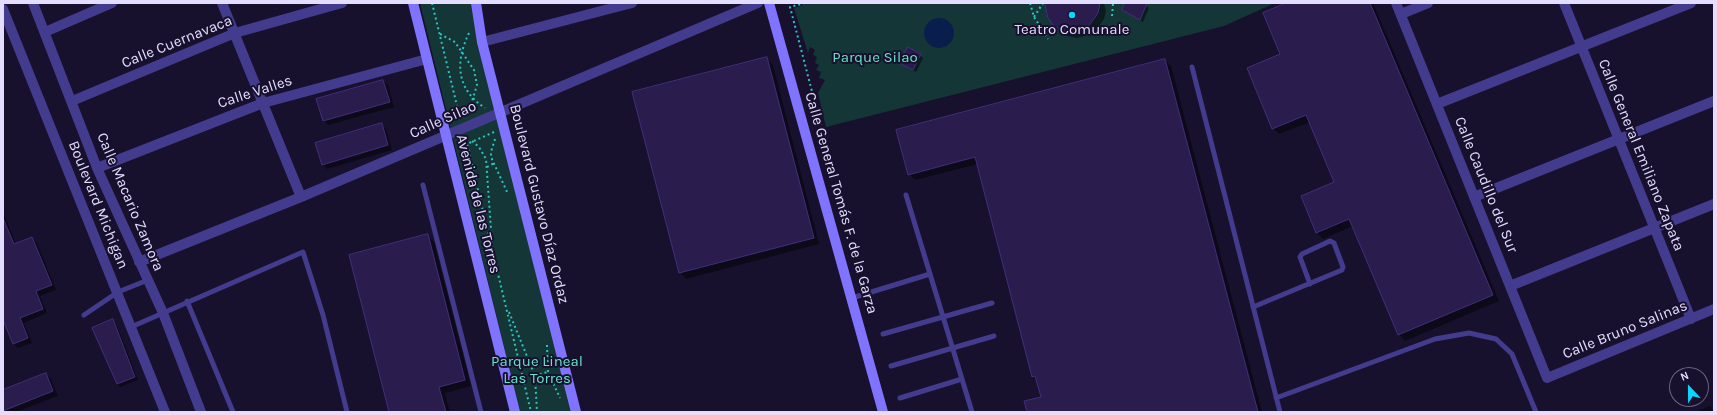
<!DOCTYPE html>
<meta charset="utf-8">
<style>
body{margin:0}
#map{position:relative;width:1717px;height:415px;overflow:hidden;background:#18112d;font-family:Karla,sans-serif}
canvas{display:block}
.frame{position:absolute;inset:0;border:4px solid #e3ddff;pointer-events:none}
.north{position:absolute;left:1669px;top:367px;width:40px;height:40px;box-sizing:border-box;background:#18112d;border:1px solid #696381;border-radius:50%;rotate:338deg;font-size:11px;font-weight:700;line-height:16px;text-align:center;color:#e3ddff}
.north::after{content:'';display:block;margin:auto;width:14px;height:18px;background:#09d7ff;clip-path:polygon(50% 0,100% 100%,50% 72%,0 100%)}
</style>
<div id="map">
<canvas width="1717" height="415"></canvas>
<div class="frame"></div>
<div class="north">N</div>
</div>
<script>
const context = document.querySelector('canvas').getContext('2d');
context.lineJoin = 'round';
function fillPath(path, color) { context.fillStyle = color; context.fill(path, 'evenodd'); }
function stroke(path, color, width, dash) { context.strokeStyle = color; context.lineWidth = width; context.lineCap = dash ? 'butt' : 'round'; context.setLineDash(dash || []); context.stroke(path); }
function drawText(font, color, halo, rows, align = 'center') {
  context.font = font + ' Karla,sans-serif'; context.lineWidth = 4; context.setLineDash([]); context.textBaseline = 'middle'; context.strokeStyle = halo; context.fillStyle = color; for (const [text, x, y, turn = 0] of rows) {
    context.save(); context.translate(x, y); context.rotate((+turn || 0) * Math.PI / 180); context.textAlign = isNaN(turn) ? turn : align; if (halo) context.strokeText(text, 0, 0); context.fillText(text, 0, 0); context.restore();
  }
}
fillPath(new Path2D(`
 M420,3H472L575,412H520Z
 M810,3H1275L1224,26L826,127L818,93L825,80L819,78L821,72L816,70L819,65L815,63L817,57L813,55L815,50L810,47L808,53L794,8Z`), '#143637');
fillPath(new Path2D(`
 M924 33a15 15 0 1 1 30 0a15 15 0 1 1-30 0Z`), '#0a1e4d');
fillPath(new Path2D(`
 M1046,3H1104L1106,11L1104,19L1094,33L1077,38L1068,36L1061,31L1049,17Z
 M1127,3H1142L1149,8L1143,22L1123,10Z
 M1289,3H1373L1499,301L1405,341L1399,334L1353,226L1323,239L1317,233L1302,196L1335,182L1310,122L1279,134L1273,128Z
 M920,55L923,58L916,72L900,63Z
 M767,59L773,65L819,244L686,279L680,272Z
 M1165,60L1171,66L1262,412H1028L1042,398L1038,381L1033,377L978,164L915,180L909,174Z
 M383,81L388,85L394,107L328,125L324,121Z
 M382,124L386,129L392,150L327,169L323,165Z
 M3,212L16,244L32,238L37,243L56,290L40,296L47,313L24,323L32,343L18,348L13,343L3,317Z
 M428,236L434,242L471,386L445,393L450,412H390Z
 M113,320L116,323L138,380L120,387L117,384Z
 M46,374L51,379L58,396L16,412H3V391Z
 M1710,406L1714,412H1696Z`), '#0007');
const building = new Path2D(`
 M1045,3H1100L1098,13L1088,27L1080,31L1070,32L1061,30L1053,25L1048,18Z
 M1125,3H1147L1140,20L1122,10Z
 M1286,3H1370L1493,295L1398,335L1349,219L1316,233L1301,196L1334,182L1306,115L1272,129L1247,68L1280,54L1263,13Z
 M908,47L921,54L913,70L899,63Z
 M767,57L814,238L679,273L632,92Z
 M1165,59L1258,412H1027L1024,401L1041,397L1035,376L1032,377L975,157L908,175L896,130Z
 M383,80L390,102L323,121L316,99Z
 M382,123L388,145L322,165L315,143Z
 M3,218L14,244L32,237L52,285L36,291L43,309L20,318L28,338L13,344L3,320Z
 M428,234L465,380L439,387L446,412H389L349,255Z
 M113,319L135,377L117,384L92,328Z
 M46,373L53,391L3,411V390Z`);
fillPath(building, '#2a1d4e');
stroke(building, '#422e7b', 1);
stroke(new Path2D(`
 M432,3L460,118
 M805,3L790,7L821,126
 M1030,3L1034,17L1048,39
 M1112,16L1113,3
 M1034,17L1043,3
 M469,33C455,62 456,89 485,108
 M440,34L455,42L474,70L477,85L468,114
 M494,132L467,144L531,412
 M495,139L491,152V157L508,194
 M472,141L479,147L486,159L492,243
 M487,167L494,163
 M509,312L535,376L537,412
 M547,345L548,372L560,398
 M535,376L547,372`), '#2ec2c2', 2, [2, 3]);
stroke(new Path2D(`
 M1192,67L1280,412
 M423,185L481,412
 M906,195L972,412
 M852,298L930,274
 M187,301L233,412
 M1253,307L1342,270L1343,267L1334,243L1330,241L1302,254L1300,257L1310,284
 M84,315L118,292L148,280
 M131,327L303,252L323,315L347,412
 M883,334L992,303
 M891,366L994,336
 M900,398L962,379
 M1276,398L1435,339L1469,333L1496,339L1512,354L1536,412`), '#433b8d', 5);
stroke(new Path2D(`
 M33,3L97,168L163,313L201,412
 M222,3L301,197
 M1396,3L1547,378L1714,309
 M1564,3L1691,319
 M3,9L165,412
 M1401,14L1428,3
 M45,32L112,3
 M482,42L632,3
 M72,101L235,33L342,3
 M1437,104L1691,3
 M97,168L263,103L427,59
 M1474,197L1714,101
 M139,262L301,197L758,3
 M1510,286L1714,204`), '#433b8d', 10);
stroke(new Path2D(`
 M413,3L515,412
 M476,3L482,42L576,412
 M769,3L883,412`), '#8074ff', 10);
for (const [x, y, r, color] of [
 [1072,15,4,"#09d7ff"]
]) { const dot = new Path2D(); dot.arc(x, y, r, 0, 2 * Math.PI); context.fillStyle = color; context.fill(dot); stroke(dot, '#18112d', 1.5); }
drawText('15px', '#e3ddff', '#18112d', [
 ["Teatro Comunale",1072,30]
]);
drawText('15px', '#e3ddff', '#18112d', [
 ["Calle Cuernavaca",177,42,-22],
 ["Calle Valles",255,92,-18],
 ["Calle Silao",443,120,-24],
 ["Calle General Emiliano Zapata",1641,155,68],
 ["Calle Caudillo del Sur",1486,185,68],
 ["Calle Macario Zamora",130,202,67],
 ["Calle General Tomás F. de la Garza",841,203,74],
 ["Avenida de las Torres",478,204,76],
 ["Boulevard Gustavo Díaz Ordaz",539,204,76],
 ["Boulevard Michigan",98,205,68],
 ["Calle Bruno Salinas",1625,330,-22]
]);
drawText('15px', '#64e4cc', '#18112d', [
 ["Parque Silao",875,58],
 ["Parque Lineal",537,362],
 ["Las Torres",537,379]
]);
</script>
